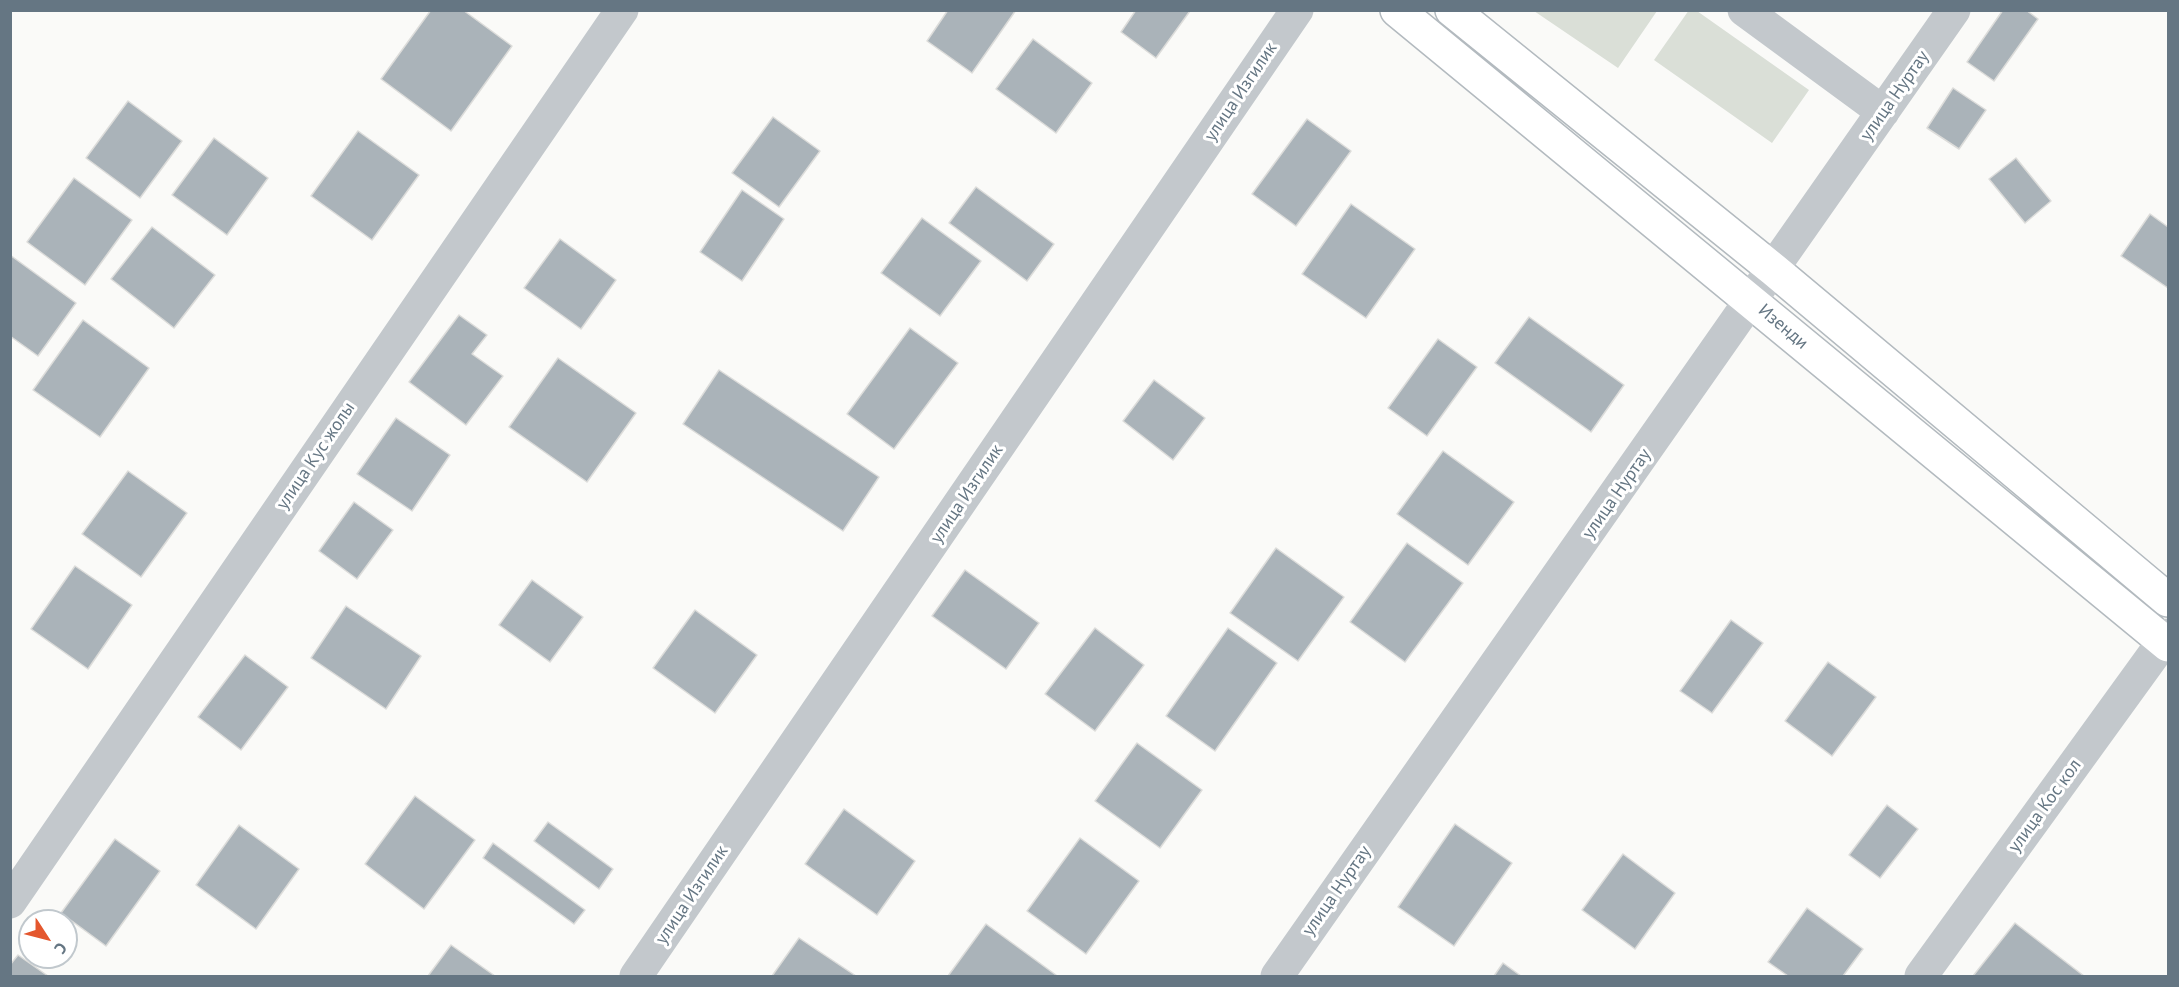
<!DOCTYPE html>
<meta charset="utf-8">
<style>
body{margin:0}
#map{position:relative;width:2179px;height:987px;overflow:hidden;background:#fafaf8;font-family:"PT Sans",sans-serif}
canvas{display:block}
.frame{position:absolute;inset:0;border:12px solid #657683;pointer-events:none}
.north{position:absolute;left:18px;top:909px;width:60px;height:60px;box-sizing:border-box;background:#fff;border:2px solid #c1c8cd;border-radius:50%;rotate:126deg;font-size:16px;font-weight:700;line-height:24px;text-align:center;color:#657683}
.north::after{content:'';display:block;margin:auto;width:21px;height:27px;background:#e4572e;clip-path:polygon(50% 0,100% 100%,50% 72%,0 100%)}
</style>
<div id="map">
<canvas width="2179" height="987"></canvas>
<div class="frame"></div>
<div class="north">С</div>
</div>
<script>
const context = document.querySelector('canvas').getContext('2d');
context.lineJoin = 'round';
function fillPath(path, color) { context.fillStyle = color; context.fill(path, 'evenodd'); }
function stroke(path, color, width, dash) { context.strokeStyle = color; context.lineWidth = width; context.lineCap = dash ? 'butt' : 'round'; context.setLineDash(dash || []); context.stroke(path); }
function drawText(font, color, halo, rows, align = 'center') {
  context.font = font + ' "PT Sans",sans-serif'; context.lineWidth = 6; context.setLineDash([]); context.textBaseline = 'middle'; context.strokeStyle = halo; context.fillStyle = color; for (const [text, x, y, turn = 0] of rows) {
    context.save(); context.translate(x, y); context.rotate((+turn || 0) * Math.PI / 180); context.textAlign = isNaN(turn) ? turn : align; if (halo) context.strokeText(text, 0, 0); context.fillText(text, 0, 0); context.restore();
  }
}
fillPath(new Path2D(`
 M1689,10L1697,11L1809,90L1772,143L1654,60Z
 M1534,11H1657L1618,68Z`), '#dadfd7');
const building = new Path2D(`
 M431,10H463L512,46L451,131L381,79Z
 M948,10H1016L972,73L927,41Z
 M1136,10H1190V11L1156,58L1121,32Z
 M2003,10H2026L2038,19L1994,81L1967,62Z
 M1033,39L1092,83L1056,133L996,89Z
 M1953,88L1986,110L1959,149L1927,128Z
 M128,101L182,141L140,198L86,158Z
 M773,117L820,151L779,207L732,173Z
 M1307,119L1351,151L1296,226L1252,194Z
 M358,131L419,175L372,240L311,196Z
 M214,138L268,178L227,235L172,195Z
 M2016,158L2051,201L2025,223L1989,179Z
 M74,178L132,220L85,285L27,242Z
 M976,187L1054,244L1027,281L949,223Z
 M742,190L784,219L742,281L700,252Z
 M1351,204L1415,249L1366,318L1302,274Z
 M2150,214L2168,227V288L2121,256Z
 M922,218L981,261L940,316L881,273Z
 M152,227L215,275L174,328L111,279Z
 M560,239L616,280L581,329L524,288Z
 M10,255L76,303L38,356L10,336Z
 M459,315L487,335L472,354L503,376L466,425L409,382Z
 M1529,317L1624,385L1591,432L1495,363Z
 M83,320L149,368L100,437L33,390Z
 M910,328L958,363L894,449L847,414Z
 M1438,339L1477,367L1427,436L1388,408Z
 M558,358L636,413L587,482L509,427Z
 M719,370L879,477L843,531L683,424Z
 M1154,380L1205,418L1173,460L1123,421Z
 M396,418L450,455L412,511L357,474Z
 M1443,451L1514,502L1468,565L1397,514Z
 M128,471L187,513L141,577L82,534Z
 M354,502L393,530L357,579L319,551Z
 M1407,543L1463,583L1405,662L1350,622Z
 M1276,548L1344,597L1298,661L1230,613Z
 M75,566L132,605L88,669L31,629Z
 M965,570L1039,623L1006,669L932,616Z
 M532,580L583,617L550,662L499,625Z
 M346,606L421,656L386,709L311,658Z
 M695,610L757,655L715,713L653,668Z
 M1731,620L1763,643L1712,713L1680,691Z
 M1095,628L1144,665L1095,731L1045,694Z
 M1228,628L1277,663L1215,751L1166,716Z
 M245,655L288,687L241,750L198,717Z
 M1828,662L1876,697L1832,756L1785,721Z
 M1137,743L1202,790L1160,848L1095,801Z
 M415,796L475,840L424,909L365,864Z
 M1887,805L1918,829L1880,878L1849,855Z
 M844,809L915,861L877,915L805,864Z
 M548,822L613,869L599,889L534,841Z
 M1455,824L1512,863L1454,946L1398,907Z
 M239,825L299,869L256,929L196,885Z
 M1080,838L1139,881L1086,954L1027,911Z
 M115,839L160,871L106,946L61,913Z
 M493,843L585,910L574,924L483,858Z
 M1623,854L1675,893L1635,949L1582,910Z
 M1807,908L1863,949L1843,976H1788L1768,962Z
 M2015,923L2084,976H1973Z
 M986,924L1056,975L1055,976H948Z
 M799,938L856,976H772Z
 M451,945L495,976H428Z
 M18,955L48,976H10V965Z
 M1503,963L1521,976H1494Z`);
fillPath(building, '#aab3b9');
stroke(building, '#dcdcda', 1.5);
const secondary = new Path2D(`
 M1397,10L2168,645
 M1452,10L1774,270L2168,600`);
stroke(secondary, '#b3babf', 36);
stroke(new Path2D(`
 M1744,10L1883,112
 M10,902L622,10
 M636,976L1297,10
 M1277,976L1954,10
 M1921,976L2168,635`), '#c3c8cc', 33);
stroke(secondary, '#fff', 33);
drawText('18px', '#657683', '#fff', [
 ["улица Изгилик",1241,92,-56],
 ["улица Нуртау",1895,96,-55],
 ["Изенди",1783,327,40],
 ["улица Кус жолы",316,456,-56],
 ["улица Изгилик",967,494,-56],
 ["улица Нуртау",1617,494,-55],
 ["улица Кос кол",2045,806,-54],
 ["улица Нуртау",1337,891,-55],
 ["улица Изгилик",692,895,-56]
]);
</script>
